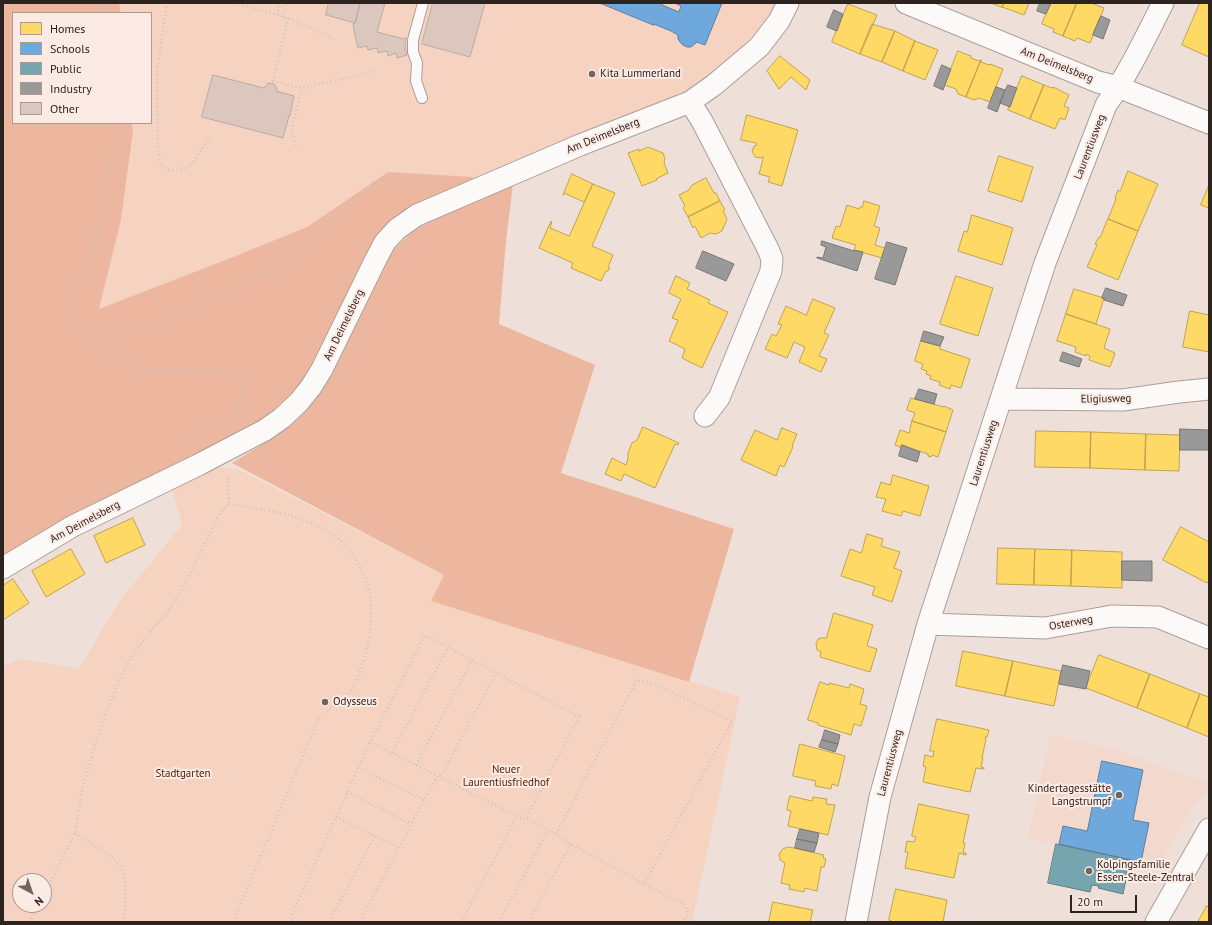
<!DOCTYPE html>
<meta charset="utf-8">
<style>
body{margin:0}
#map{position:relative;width:1212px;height:925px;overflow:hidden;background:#eee0d8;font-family:"PT Sans",sans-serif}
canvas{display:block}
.frame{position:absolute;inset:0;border:4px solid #2d231f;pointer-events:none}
.legend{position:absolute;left:12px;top:12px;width:140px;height:112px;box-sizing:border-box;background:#fcebe4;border:1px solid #a99b95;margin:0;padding:5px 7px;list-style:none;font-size:12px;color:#2d231f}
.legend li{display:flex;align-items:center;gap:8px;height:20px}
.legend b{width:20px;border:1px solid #a99b95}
.north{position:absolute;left:12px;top:873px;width:40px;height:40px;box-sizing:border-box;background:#fcebe4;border:1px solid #a99b95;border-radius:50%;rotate:140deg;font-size:11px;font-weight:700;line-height:16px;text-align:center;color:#2d231f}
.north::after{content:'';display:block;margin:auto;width:14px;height:18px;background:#716560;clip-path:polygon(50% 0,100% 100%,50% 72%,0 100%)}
.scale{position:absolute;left:1070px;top:895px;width:67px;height:18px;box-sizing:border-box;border:2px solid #2d231f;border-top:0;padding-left:5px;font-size:12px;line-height:14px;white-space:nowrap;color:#2d231f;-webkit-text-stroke:3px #fcebe4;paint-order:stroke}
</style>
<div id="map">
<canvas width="1212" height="925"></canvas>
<div class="frame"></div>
<ul class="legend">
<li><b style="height:11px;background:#ffd966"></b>Homes</li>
<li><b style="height:11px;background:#6fa8dc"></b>Schools</li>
<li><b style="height:11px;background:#76a5af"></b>Public</li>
<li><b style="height:11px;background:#999"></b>Industry</li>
<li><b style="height:11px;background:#dbc7be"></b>Other</li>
</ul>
<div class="north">N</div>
<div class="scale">20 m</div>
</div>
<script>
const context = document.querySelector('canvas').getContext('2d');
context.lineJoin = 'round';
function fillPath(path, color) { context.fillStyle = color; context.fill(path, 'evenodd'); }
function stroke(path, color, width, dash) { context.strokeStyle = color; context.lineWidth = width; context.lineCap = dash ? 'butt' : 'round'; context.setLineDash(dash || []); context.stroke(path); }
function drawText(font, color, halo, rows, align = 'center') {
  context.font = font + ' "PT Sans",sans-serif'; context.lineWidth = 4; context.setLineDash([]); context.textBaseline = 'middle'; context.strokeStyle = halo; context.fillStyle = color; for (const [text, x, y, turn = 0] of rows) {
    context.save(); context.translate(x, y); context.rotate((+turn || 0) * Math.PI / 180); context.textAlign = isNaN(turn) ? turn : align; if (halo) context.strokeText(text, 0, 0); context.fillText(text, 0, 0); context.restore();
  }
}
fillPath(new Path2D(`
 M1050,735L1108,747L1209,783V787L1194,804L1159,866L1028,838Z`), '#f2d8cd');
fillPath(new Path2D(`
 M119,3H779L753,36L721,66L687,92L581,143L477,184L388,172L307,227L223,261L99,310L121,220L133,131L132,123H151V13H121Z
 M203,466L238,469L444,575L431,601L740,697L692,922H3V666L21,659L79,669L120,600L182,525L170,482ZM20,881H44V905H20Z`), '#f6d2c1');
fillPath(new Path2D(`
 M3,3H119L121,13H13V123H132L133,131L121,220L99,309L223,261L307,227L388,172L472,177L477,184L417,211L333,340L299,387L265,418L3,560Z
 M514,176L506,241L499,324L595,365L561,473L734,529L689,682L431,601L444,575L232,463L279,434L313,400L391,252L412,232L441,215Z`), '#edb79f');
const homes = new Path2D(`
 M991,3H1004L1002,7Z
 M1004,3H1029L1024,15L1002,7Z
 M1051,3H1077L1063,36L1053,32L1054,29L1042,24Z
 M1077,3H1091L1104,8L1090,43L1077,38L1075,41L1063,36Z
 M1200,3H1209V57L1182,45Z
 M848,4L877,15L860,54L832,42Z
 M872,24L895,31L882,62L860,54Z
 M895,31L915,41L903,71L882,62Z
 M915,41L938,50L925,80L903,71Z
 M958,51L971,56V58L979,61L981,60L966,97L958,94L956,89L945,85Z
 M780,56L810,80L806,90L791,77L779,89L767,71Z
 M981,60V62L989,65L990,64L1003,69L990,102L979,98L974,100L966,97Z
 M1022,76L1044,85L1030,119L1008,110Z
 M1044,85L1052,88L1053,87L1069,95L1064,106L1069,108L1065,120L1060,118L1055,129L1030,119Z
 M747,115L798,130L782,186L768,182L770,177L759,174L763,159V156L761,158L755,157L752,151L754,146L757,145L756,143L741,140Z
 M648,147L663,153L665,159L664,163L668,173L656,179L657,180L642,186L628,153L639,149V151Z
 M999,156L1033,167L1022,202L988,191Z
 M1128,171L1158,184L1138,231L1108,219L1116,199L1115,198L1118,190L1120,191Z
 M572,174L593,184L584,202L564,193L563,195Z
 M706,178L714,193H716L720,201L688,217L683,208L685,206L679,195L689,190L691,186Z
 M593,184L615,193L592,246L613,255L608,267L610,268L608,271H606L601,281L571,268L573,263L539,248L551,221L552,222L550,228L569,236Z
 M1209,185V208L1201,205Z
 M720,201L725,210L723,211L727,219L722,231L716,234L710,233L701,238L695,226L693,228L688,217Z
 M864,201L880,206L874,226L880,228L875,245L885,248L882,258L854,250L856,245L832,238L836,226L840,227L847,205L859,209L860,207H862Z
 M972,215L1013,228L1002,265L958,251L964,231L967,232Z
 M1108,219L1138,231L1118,280L1087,267L1097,245L1095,244L1099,237H1100Z
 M676,276L690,283L687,289L710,300L708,303L728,312L702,368L682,358L685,349L669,341L678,320L672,318L681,299L669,293Z
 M956,276L993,288L978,336L940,324Z
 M1074,289L1104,298L1096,324L1066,314Z
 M813,299L835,308L824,333L829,335L819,356L827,359L821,372L799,362L805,347L794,342L787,358L765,349L772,334L776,336L782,325L778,324L786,306L806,315Z
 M1190,311L1209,315V352L1183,347Z
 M1066,314L1110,329L1104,348L1115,353L1110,367L1089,360L1090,356L1086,354V356L1075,352L1076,347L1057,341Z
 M921,341L940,346V349L970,359L961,388L951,385L950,389L939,385L940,382L930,379L931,376L926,374L927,371L921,369L923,364L915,361Z
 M911,398L944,407V406L953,410L946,432L912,421L915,413L907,410Z
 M912,421L946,432L938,457L932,455L931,457L928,456V454L902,445V448L895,445L900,430L909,433Z
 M643,427L679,443L678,445L675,444L655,488L624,474L621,481L605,474L612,458L626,465L628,459V453L632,443L637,440Z
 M782,428L797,434L792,446L793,447L784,467L780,465L776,476L741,460L755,430L777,440Z
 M1036,431L1091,432L1090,468L1035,467Z
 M1091,432L1146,434L1145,470L1090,468Z
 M1146,434L1180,435L1179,471L1145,470Z
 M893,475L929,486L920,516L903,511L901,516L882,511L886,499L876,497L881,482L890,485Z
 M133,518L145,545L106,563L94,536Z
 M1181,527L1209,542V580L1207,583L1163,560Z
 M867,534L883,539L881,546L900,552L894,568L902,571L892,602L872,595L875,587L841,576L850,549L861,553Z
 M998,548L1035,549L1034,585L997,584Z
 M71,549L85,574L46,597L32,571Z
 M1035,549L1072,550L1071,586L1034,585Z
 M1072,550L1122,552V588L1071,586Z
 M13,579L29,603L3,620V586Z
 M834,613L873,625L867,646L877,649L870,672L820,657L821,652L817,650L816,644L818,639L821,638H826Z
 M963,651L1013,661L1005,696L956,686Z
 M1099,655L1150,674L1137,708L1086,688Z
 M1013,661L1061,671L1054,706L1005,696Z
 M1150,674L1200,694L1187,728L1137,708Z
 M820,682L829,685V683L849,688L850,684L864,689L860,704L867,706L861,726L854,724L851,735L818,725V723L808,720Z
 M1200,694L1209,697V737L1187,728Z
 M937,719L989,730L987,737H985V738L986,739L982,758H983L981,767L984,768V769L976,768L970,792L923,782L926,767L923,766L925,755L933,757L934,751H930Z
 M800,744L845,756L838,786L832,784L831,789L815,786L816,781L793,776Z
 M790,796L812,801L813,797L827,799L826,804L835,805L828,835L788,826L791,811L787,810Z
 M919,804L969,815L963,843H965L963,853H966V855L959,853L954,878L905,868L908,852H905L907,841L914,842L916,837L912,836Z
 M789,847L824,855L823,858L826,859L824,867H821L817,891L805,888L804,892L789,889L790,885L781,883L785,863L780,860L779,854L783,849Z
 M896,889L947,900L943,922H893L889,920Z
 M773,902L813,910L810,922H769Z
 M1207,906L1209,908V922H1198Z`);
fillPath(homes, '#ffd966');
stroke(homes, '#c0a251', 1);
const schools = new Path2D(`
 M600,3H663L662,5L679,12L681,6L675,3H722L705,45L697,42L691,47H687L683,45L680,42L678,39V35L671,31L654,24V25Z
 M1102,761L1143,770L1133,820L1149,823L1141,862L1059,844L1063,826L1087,831Z`);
fillPath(schools, '#6fa8dc');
stroke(schools, '#5b80a3', 1);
const public = new Path2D(`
 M1056,844L1130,860L1123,894L1098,888L1099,886L1092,885L1090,892L1048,883Z`);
fillPath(public, '#76a5af');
stroke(public, '#607e84', 1);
const industry = new Path2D(`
 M1040,3H1051L1046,14L1037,11Z
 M834,10L843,14L837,31L827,27Z
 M1101,16L1110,20L1103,39L1093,35Z
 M942,65L951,69L943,90L934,86Z
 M1008,85L1017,88L1010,107L1000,103Z
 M996,87L1005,90L997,112L988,108Z
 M822,241L854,251V250L863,252L857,271L817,258V257L823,258L826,247L821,245Z
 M887,242L907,248L895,285L875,279Z
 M703,251L734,264L726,281L696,268Z
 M1106,288L1127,295L1123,306L1104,300V298H1102Z
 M924,331L944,337L940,346L921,341Z
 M1063,352L1082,359L1079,367L1060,361Z
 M919,389L937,394L934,404L915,399Z
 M1180,429L1209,430V450H1180Z
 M902,445L920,452L917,462L899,456Z
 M1122,561H1152V581L1122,580Z
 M1063,665L1090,671L1086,689L1059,684Z
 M825,730L840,735L838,744L822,740Z
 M822,740L838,744L835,752L819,747Z
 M800,829L819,833L817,843L797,839Z
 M797,839L817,843L814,852L795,848Z`);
fillPath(industry, '#999');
stroke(industry, '#797674', 1);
const building = new Path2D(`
 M329,3H360L355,23L326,15Z
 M360,3H385L377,32L404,39V38H406L405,48L407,55L397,58L396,53L388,56L387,51L378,53L377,48L368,50L367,46L358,48L353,26L354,23H355Z
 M433,3H485L470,57L422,44Z
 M213,75L264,88L268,83L274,84L277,88L276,91L294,96L290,116H289L283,138L202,117Z`);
fillPath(building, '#dbc7be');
stroke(building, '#b8ada8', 1);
const service = new Path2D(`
 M422,98L416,81L417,63L413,52V40L423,3`);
const minor = new Path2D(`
 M906,3L1098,82L1118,87L1209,123
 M690,102L702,121L768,249L772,259L771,271L719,398L705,416
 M1001,399L1123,400L1179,392L1209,389
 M3,568L73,526L198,465L265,430L282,418L299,402L311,387L322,369L376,259L385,242L397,229L417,215L580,145L690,102L714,85L759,47L779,21L788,3
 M928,624L1045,628L1112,616L1158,617L1209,638
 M856,922L880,797L928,624L1045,263L1106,105C1129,73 1145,38 1163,3
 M1156,922L1209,829`);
stroke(service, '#a99e99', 12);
stroke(minor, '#a99e99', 23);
stroke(new Path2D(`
 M108,3L111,13
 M167,3L157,72L158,150L160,164L168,170H182L192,163L210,138
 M235,3L288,18L327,35L333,39
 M277,15L280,3
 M283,17L287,3
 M288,18L273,81L302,88L357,76L375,70
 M117,123C113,162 105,200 95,237C87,262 76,285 67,309L68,320L75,329L91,337L105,350L122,361L140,369L232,371L241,379L244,392L235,412L223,420L206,427L187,439L190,446
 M296,145L291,131L302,88
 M92,336H113L149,325L236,289L269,271L281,263L343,209L369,188L387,182L403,181L436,182
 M229,504L286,514L314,524L336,536L351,551L363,573L370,592L371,611L370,634L364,660L356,681L351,691L318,720L233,922
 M370,742L517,816L522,819L526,818L556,834L571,844L644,884
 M392,753L448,647
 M416,765L472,660
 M358,768L424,800
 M347,792L411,824
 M336,817L399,848
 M75,833C88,842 108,851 118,864C129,877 125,906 124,922
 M556,834L637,680L654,684L732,721L644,884L685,905L688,910L687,915L683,922
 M44,896L75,833L83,786L97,738L118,682L133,654L145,638L165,615L174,603L184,586L220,513L229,504L227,475
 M30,922L39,905
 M297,922L290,919L370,742L425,635L579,717L526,818
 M329,922L375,836
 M360,922L424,800L438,776L444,771L496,673
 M461,922L517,816
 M499,922L548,830
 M528,922L571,844`), '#cac5c3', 2.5, [1, 3]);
stroke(service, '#fcfaf9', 10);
stroke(minor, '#fcfaf9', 21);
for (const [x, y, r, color] of [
 [592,74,4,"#716560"],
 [325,702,4,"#716560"],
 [1119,795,4,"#716560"],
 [1089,871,4,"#716560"]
]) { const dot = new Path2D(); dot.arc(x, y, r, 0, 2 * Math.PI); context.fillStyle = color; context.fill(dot); stroke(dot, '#fcebe4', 1.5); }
drawText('11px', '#2d231f', '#fcebe4', [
 ["Am Deimelsberg",1057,65,22],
 ["Am Deimelsberg",603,136,-22],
 ["Laurentiusweg",1090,147,-69],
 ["Am Deimelsberg",344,325,-64],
 ["Eligiusweg",1106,399,-1],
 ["Laurentiusweg",984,453,-72],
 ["Am Deimelsberg",85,522,-28],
 ["Osterweg",1071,623,-10],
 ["Laurentiusweg",890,763,-75]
]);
drawText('11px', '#2d231f', '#fcebe4', [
 ["Kita Lummerland",600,74],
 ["Odysseus",333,702],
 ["Kindertagesstätte",1111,789,"right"],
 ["Langstrumpf",1111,802,"right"],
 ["Kolpingsfamilie",1097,865],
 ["Essen-Steele-Zentral",1097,878]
], 'left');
drawText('11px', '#4f1a00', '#fcebe4', [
 ["Neuer",506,770],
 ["Laurentiusfriedhof",506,783],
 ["Stadtgarten",183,774]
]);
</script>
